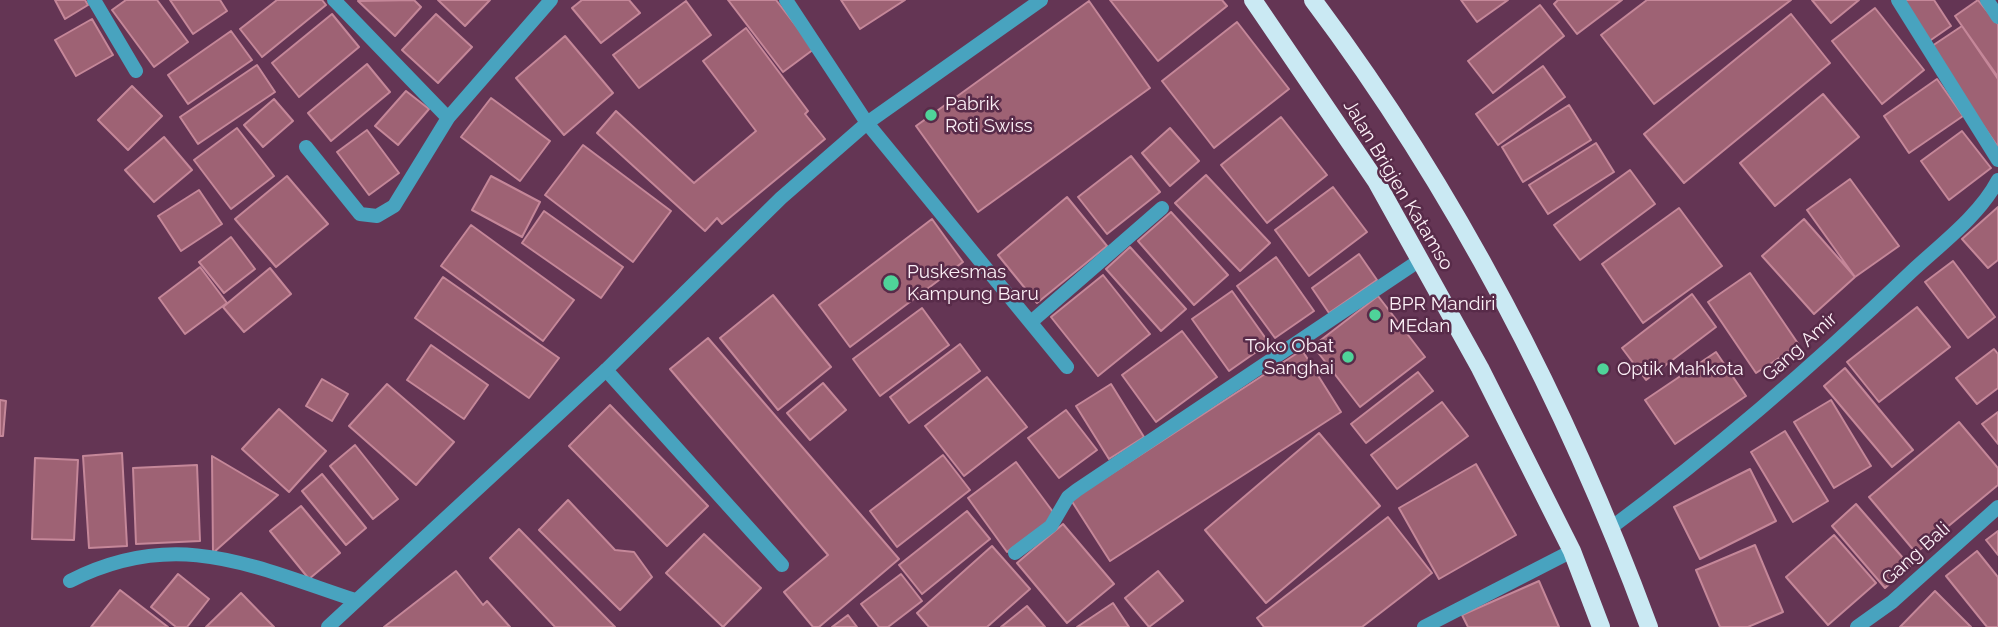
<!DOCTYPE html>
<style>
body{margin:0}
canvas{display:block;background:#643554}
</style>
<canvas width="1998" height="627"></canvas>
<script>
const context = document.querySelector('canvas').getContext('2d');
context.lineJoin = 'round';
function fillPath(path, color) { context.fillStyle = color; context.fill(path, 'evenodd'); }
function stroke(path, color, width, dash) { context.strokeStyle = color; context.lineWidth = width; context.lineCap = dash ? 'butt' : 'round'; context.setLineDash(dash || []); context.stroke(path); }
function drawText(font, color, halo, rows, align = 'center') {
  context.font = font + ' Raleway,sans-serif'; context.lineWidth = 5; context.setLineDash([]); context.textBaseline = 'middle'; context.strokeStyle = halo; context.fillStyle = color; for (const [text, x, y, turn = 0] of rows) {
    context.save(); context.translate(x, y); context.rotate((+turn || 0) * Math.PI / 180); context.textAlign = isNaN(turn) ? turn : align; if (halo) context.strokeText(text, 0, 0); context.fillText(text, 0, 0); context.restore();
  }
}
const building = new Path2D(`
 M55,0H85L88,5L65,19Z
 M126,0H157L188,42L154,67L112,10Z
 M170,0H220L227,11L193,34Z
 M277,0H322L326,5L262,57L240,29Z
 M414,0L421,7L395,36L358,1Z
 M438,0H490L465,26Z
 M582,0H629L640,13L601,43L572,8Z
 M728,0H776L814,49L783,72Z
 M841,0H905L860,29Z
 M1110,0H1222L1227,6L1158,61Z
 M1461,0H1508L1477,22Z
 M1558,0H1622L1577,34L1554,4Z
 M1647,0H1791L1654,104L1601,35Z
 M1812,0H1859L1831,23Z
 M1901,0H1934L1951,26L1928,42Z
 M1978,0L1998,24V77L1955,16Z
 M686,1L711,35L639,88L613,55Z
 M1089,1L1150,88L978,212L916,126Z
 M1540,5L1564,36L1493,93L1468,61Z
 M1875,8L1924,70L1882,104L1832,41Z
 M332,14L359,47L299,97L272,63Z
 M436,14L472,47L438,83L402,50Z
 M1791,14L1830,63L1684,183L1644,134Z
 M92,19L113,55L76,76L55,40Z
 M1237,22L1289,89L1214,148L1162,81Z
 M1962,26L1998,79V147L1929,48Z
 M746,28L808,111L805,114L825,139L722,224L717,218L705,231L597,133L616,111L694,183L756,131L703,61Z
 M231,31L252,60L188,104L168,75Z
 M565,36L613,93L564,135L516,78Z
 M367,64L390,92L331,141L308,113Z
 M257,65L275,92L198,144L180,117Z
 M1543,66L1565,97L1498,145L1476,114Z
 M1937,79L1963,116L1909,153L1884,116Z
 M132,86L162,116L128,150L98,120Z
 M406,91L429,109L398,145L375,126Z
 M1823,94L1859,137L1775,206L1740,163Z
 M491,98L550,141L520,181L461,137Z
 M274,99L293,121L263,147L244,125Z
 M1569,105L1591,140L1523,182L1502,147Z
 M1281,117L1327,175L1267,223L1221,165Z
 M237,128L274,176L231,209L194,160Z
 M1170,128L1199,161L1170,186L1142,153Z
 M367,130L399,173L369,195L337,152Z
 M1962,131L1991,168L1949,200L1921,161Z
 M164,137L192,170L154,202L125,170Z
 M1596,143L1614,172L1548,214L1529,185Z
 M583,145L671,211L633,262L545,195Z
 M1131,156L1160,192L1107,234L1078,197Z
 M1630,170L1655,204L1580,260L1554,225Z
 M1206,175L1270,243L1240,271L1175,203Z
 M287,176L328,224L276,267L235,219Z
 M491,176L540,202L522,237L472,210Z
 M1850,179L1899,246L1855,277L1807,210Z
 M1333,187L1367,232L1309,276L1275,230Z
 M199,190L222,224L181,251L158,216Z
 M1067,197L1107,246L1037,303L998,255Z
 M1998,207V260L1988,268L1962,239Z
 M1679,208L1722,266L1643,323L1602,264Z
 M544,211L623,267L601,298L522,243Z
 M1171,212L1228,275L1194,305L1138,241Z
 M932,219L963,262L850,347L819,305Z
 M1804,219L1855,277L1814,314L1762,256Z
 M471,225L574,300L543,341L441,266Z
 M231,237L255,269L224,293L199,262Z
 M1130,247L1186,309L1161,331L1106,269Z
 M1359,254L1377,280L1329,313L1312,288Z
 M1276,257L1314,311L1275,338L1237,286Z
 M1953,261L1995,317L1968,338L1925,282Z
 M200,267L227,303L185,334L159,298Z
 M270,268L291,294L244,332L223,307Z
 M1750,273L1799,345L1756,373L1708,302Z
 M1103,275L1150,334L1098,376L1051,317Z
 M443,277L559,358L529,398L415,318Z
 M1232,291L1269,343L1229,371L1192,319Z
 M1692,294L1716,327L1646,380L1622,348Z
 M773,295L831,367L778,410L720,338Z
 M1378,296L1425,357L1360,407L1313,346Z
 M1917,307L1950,347L1879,402L1847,362Z
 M922,308L949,345L880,396L853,359Z
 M1182,331L1217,377L1156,422L1122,375Z
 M708,338L899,559L819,627H813L784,592L828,555L670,369Z
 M960,344L980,371L909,423L890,397Z
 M431,345L488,385L464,419L407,380Z
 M1994,349L1998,354V388L1977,404L1956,378Z
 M1302,350L1341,412L1110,561L1071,500Z
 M1716,352L1746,396L1675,444L1645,400Z
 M1845,368L1913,450L1892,467L1824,386Z
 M1418,372L1433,391L1366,443L1351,424Z
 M987,377L1027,427L964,476L925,426Z
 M322,379L348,394L332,421L306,406Z
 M823,383L846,410L810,440L787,413Z
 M387,384L454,442L416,485L349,426Z
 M1111,384L1144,437L1109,459L1076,406Z
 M0,400L6,401L3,436H0Z
 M1831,400L1871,466L1834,488L1794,422Z
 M1442,402L1468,436L1397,489L1371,455Z
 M610,405L708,506L667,546L569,446Z
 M279,409L326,451L289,492L242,449Z
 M1066,410L1097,450L1059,478L1028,438Z
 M1998,412V444L1982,424Z
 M1959,422L1998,468V485L1916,553L1869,497Z
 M1785,431L1828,501L1793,522L1751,452Z
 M1319,433L1380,506L1266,603L1205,530Z
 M355,445L398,499L373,519L330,466Z
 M122,453L127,546L89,548L83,456Z
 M943,455L970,490L897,547L870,511Z
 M212,456L278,495L213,553Z
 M35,458L78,460L74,540L32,539Z
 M1016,462L1056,516L1007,552L968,498Z
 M1476,464L1516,535L1439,579L1399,508Z
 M197,465L200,541L136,544L133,468Z
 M1750,469L1776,521L1700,559L1674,507Z
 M322,474L366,528L346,545L302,491Z
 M568,500L615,550L634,552L652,577L620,610L539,530Z
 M1856,504L1910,566L1885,588L1832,526Z
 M301,506L340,553L309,579L270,531Z
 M967,511L990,539L922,594L899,565Z
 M1388,517L1432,573L1362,627H1264L1257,618Z
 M1063,524L1114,584L1067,623L1017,563Z
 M519,529L615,627H555L490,558Z
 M1998,531V555L1986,540Z
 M704,534L761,588L723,627L666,573Z
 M1834,535L1876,583L1828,625L1786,577Z
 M1755,545L1783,612L1748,627H1720L1696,570Z
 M992,546L1030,589L987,627H929L917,613Z
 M1977,551L1998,577V627H1987L1946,576Z
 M456,571L483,605L487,601L510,627H384Z
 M1158,571L1183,601L1149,627L1125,598Z
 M178,574L209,599L187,627H176L151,607Z
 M901,574L922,601L888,627H879L861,604Z
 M1539,581L1559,627H1468L1462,615Z
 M120,590L168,627H91Z
 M1935,591L1971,627H1900Z
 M241,593L274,627H206Z
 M1113,603L1129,627H1077Z
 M1027,606L1045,627H1001Z
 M848,615L857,627H832Z`);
fillPath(building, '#9e6274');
stroke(building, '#c58799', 2);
stroke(new Path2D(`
 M606,370L782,565`), '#48a3bf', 14);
stroke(new Path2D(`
 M94,0L136,71
 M334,0L448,118
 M786,0L867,123L1067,367
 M1898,0L1998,160
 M1987,0L1998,17
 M306,147L360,214L377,216L394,206L448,118L551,0
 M1031,322L1162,208
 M1612,527C1717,449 1816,363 1911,272C1941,244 1979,216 1998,180
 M1015,553L1051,526L1068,497L1077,490L1420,260
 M70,581C176,527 252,566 355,600
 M328,627L606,370L781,198L867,123L1041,0
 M1424,627L1572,551
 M1857,627L1892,602L1998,507`), '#48a3bf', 14);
stroke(new Path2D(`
 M1253,0L1376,181L1480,368L1572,551L1601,627
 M1313,0C1455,189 1567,405 1649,627`), '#cae9f3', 18);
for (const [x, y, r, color] of [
 [931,115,7,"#4fd399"],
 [891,283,9,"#4fd399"],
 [1375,315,7,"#4fd399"],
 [1348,357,7,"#4fd399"],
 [1603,369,7,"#4fd399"]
]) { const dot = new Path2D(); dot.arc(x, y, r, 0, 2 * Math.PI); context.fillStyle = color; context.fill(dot); stroke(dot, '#582b49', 2.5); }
drawText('19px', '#fcf0f7', '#582b49', [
 ["Pabrik",945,104],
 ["Roti Swiss",945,126],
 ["Puskesmas",907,272],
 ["Kampung Baru",907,294],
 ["BPR Mandiri",1389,304],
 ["MEdan",1389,326],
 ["Toko Obat",1334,346,"right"],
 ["Sanghai",1334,368,"right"],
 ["Optik Mahkota",1617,369]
], 'left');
drawText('19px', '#fcf0f7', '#582b49', [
 ["Jalan Brigjen Katamso",1398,185,59],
 ["Gang Amir",1800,347,-42],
 ["Gang Bali",1916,554,-42]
]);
</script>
